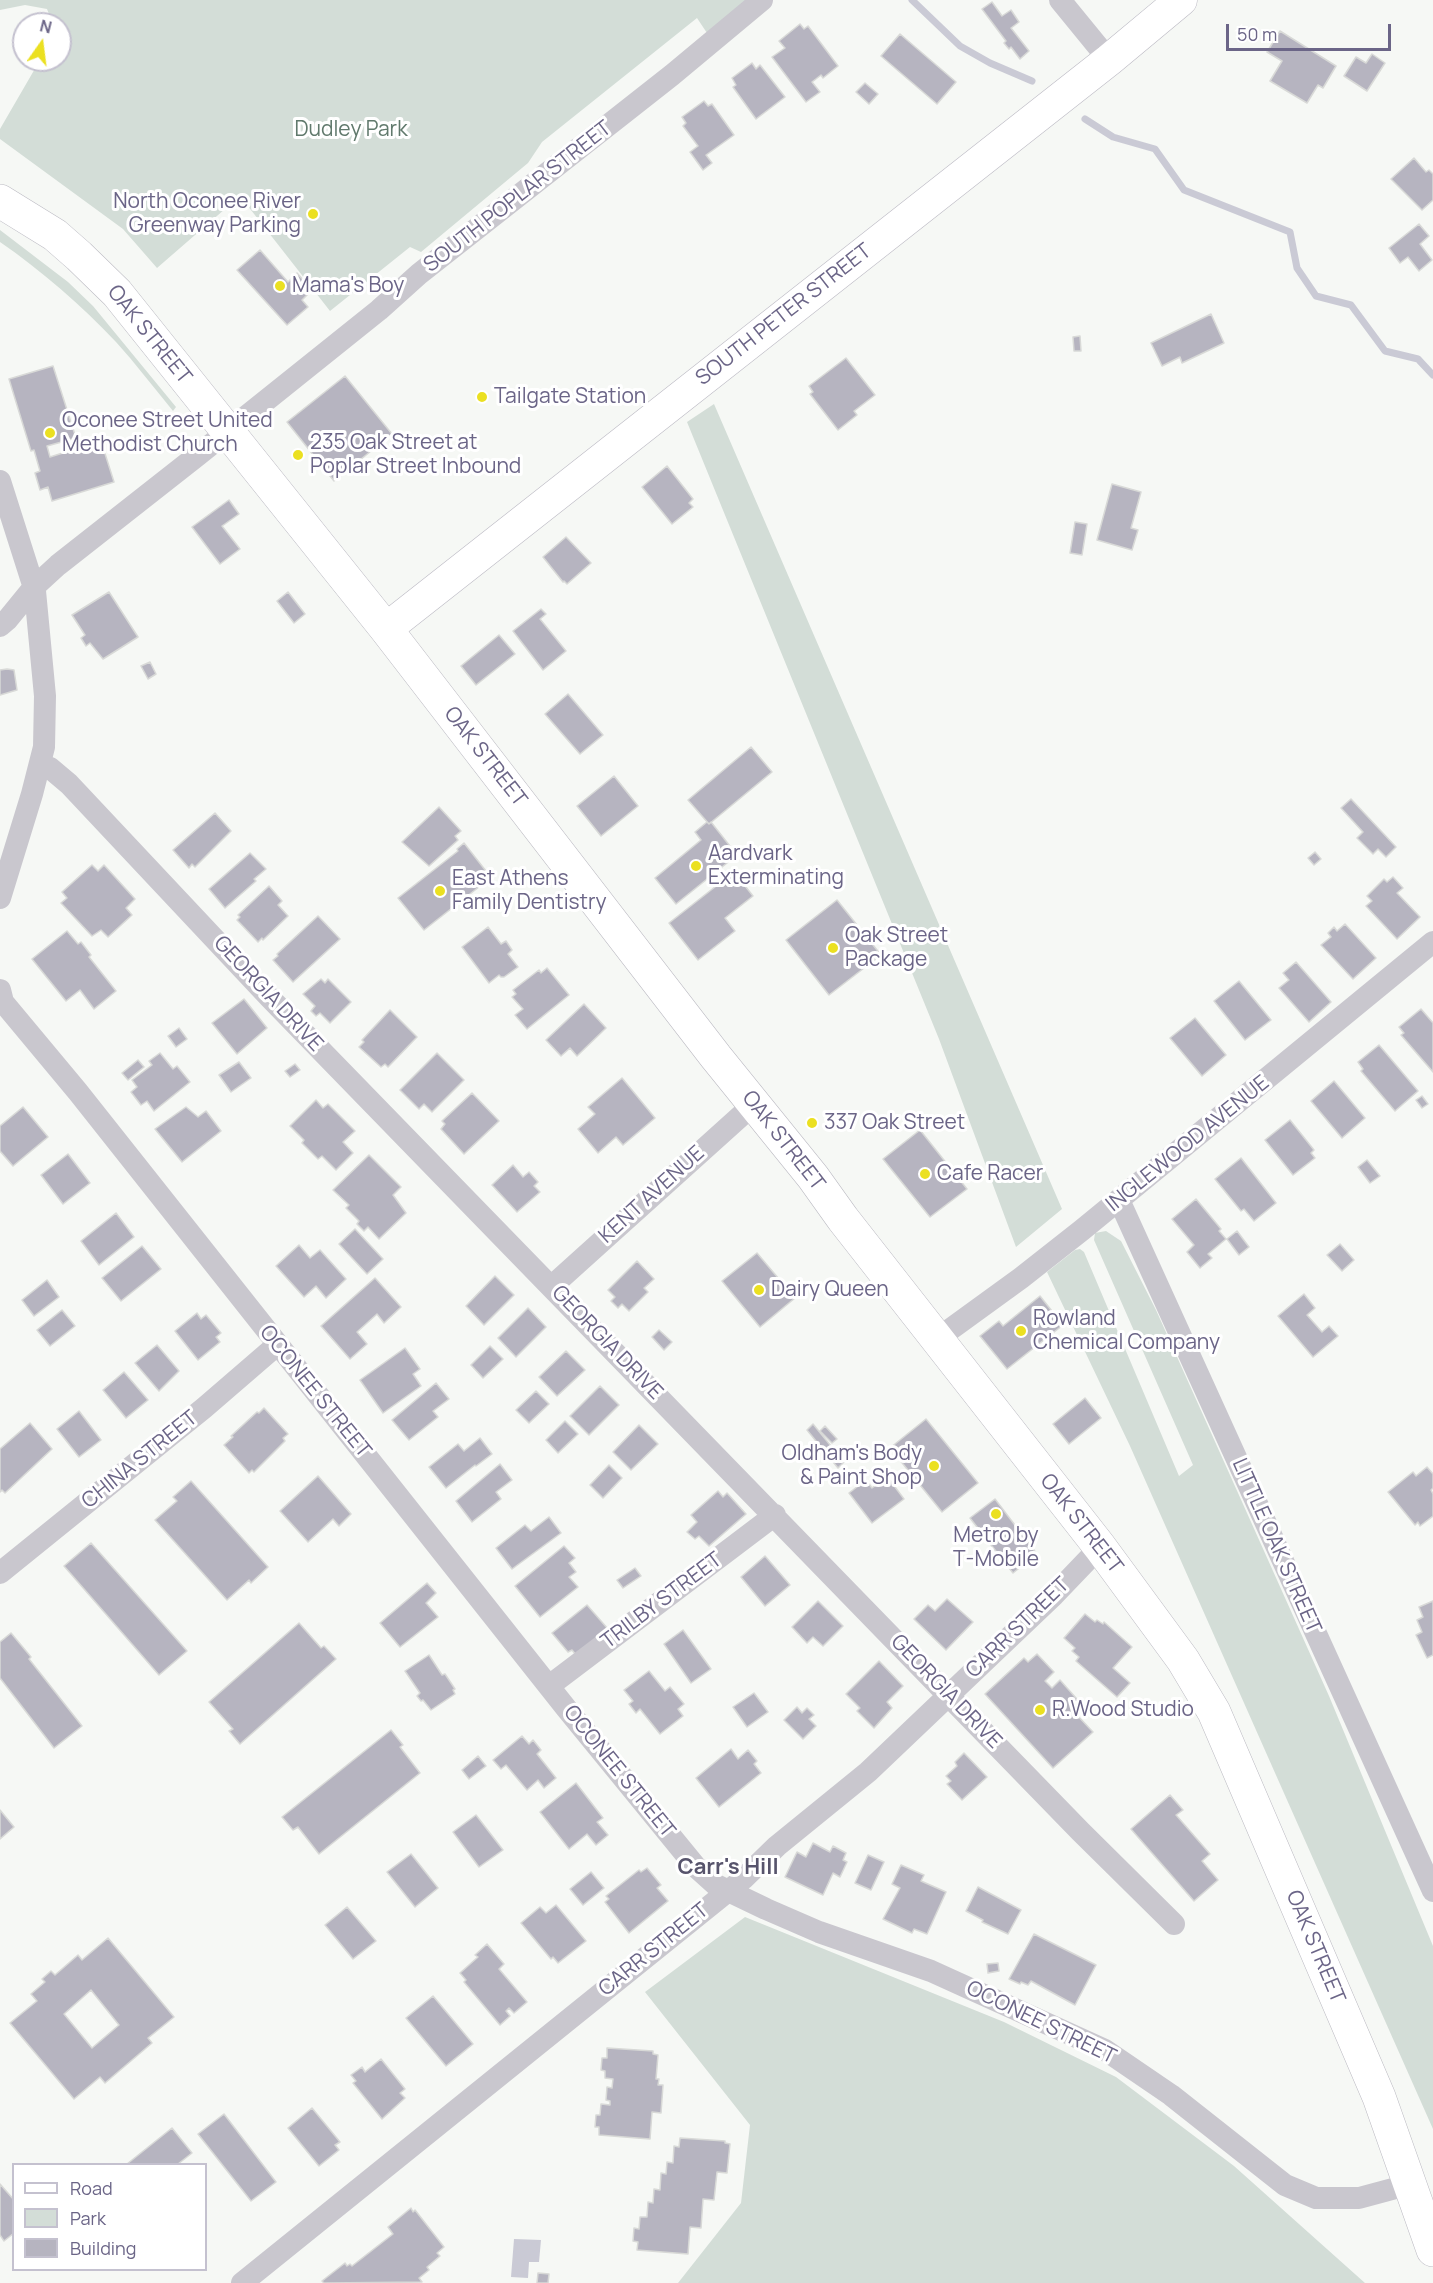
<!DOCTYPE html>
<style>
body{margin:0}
#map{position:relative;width:1433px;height:2283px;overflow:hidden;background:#f6f8f5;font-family:Manrope,sans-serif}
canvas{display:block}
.legend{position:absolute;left:12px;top:2163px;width:195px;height:108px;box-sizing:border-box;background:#fff;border:2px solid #c4c1cf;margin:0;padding:8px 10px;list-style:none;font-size:18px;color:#6b6587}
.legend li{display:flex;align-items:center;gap:12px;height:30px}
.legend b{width:30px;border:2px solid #c4c1cf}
.north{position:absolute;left:12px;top:12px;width:60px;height:60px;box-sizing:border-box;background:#fff;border:2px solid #c4c1cf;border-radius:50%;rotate:14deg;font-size:16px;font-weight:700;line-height:24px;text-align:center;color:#6b6587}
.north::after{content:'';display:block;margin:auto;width:21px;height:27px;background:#ebe021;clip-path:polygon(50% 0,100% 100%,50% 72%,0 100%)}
.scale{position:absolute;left:1226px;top:24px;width:165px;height:27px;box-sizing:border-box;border:3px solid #6b6587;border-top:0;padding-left:8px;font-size:18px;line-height:21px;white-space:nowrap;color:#6b6587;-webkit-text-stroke:4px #fff;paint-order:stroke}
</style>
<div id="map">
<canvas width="1433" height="2283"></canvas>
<ul class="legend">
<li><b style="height:8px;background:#fff"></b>Road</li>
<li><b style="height:16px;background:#d3ddd7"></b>Park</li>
<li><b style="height:16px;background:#b6b4c0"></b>Building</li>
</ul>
<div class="north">N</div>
<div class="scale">50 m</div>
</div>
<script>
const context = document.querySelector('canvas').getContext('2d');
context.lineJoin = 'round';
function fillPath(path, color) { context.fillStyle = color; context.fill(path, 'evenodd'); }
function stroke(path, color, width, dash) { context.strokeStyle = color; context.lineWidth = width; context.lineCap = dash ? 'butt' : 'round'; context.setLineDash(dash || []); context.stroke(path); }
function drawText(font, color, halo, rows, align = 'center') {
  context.font = font + ' Manrope,sans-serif'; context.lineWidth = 6; context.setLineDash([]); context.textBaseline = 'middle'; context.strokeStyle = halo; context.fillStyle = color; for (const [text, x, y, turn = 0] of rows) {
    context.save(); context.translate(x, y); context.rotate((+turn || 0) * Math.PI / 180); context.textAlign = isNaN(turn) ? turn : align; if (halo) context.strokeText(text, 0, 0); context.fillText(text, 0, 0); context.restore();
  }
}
fillPath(new Path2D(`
 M0,0H746L707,33L697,18L542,142L528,163L421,252L410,247L330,311L240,196L157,268L123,229L0,139V129L40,60H60V24H53L47,9L25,5L0,10Z
 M0,230L68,282L93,306L176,407L173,411C154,388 136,364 116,342C81,305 42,271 0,242Z
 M714,404L1062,1209L1016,1247L939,1039L687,422Z
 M1106,1231L1121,1241L1156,1310L1329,1696L1433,1946V2129L1130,1446L1047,1272L1075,1250L1080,1249L1084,1252L1179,1476L1193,1465L1094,1240L1095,1233Z
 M745,1917L1004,2022L1116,2077L1234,2166L1365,2283H678L741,2203L750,2125L645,1992Z`), '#d3ddd7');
fillPath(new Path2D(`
 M514,2239L541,2240L539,2262H529L528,2278L511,2277Z`), '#cacad5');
stroke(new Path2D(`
 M912,0L960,46L990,63L1032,81
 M1085,119L1113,137L1155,149L1184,190L1290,232L1297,268L1316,296L1351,305L1385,351L1418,359L1433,375`), '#cacad5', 7);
const building = new Path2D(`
 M992,2L1002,16L1011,10L1019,22L1011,28L1029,51L1020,59L1011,47L1009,49L1004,43L1006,41L982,9Z
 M800,24L804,29L808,26L838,66L823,78L821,75L812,82L820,92L806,102L772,57L785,48L779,41Z
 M1280,31L1336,66L1323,88L1318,85L1307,103L1270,81L1282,61L1267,52Z
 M900,34L956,82L937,104L881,56Z
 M1372,54L1385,63L1367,91L1344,76L1356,57L1366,63Z
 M752,63L756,69L760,65L785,97L756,119L733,87L736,85L732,78Z
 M865,83L878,94L869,104L856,92Z
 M704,101L708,106L712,104L734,135L706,155L712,163L703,170L690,152L698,146L683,126L686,123L682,117Z
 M1414,158L1426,172L1429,170L1433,174V200L1422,210L1391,179Z
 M1419,224L1429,236L1420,244L1432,260L1419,271L1408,257L1400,263L1389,248Z
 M260,250L288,282L297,273L312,290L302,300L308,307L287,325L237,270Z
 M1211,314L1224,343L1182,363L1180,357L1162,366L1151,343Z
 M1080,336L1081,351H1074L1073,337Z
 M846,358L875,395L854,411L857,415L838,430L810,394L813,392L809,386Z
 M53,366L76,438L47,446L50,457L101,441L114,482L52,501L48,487L40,490L35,473L40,471L34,450L31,451L9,379Z
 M345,376L392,434L334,481L287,422Z
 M667,466L693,499L689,503L693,507L672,524L642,487Z
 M1112,484L1141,492L1131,528L1138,530L1132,550L1097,540Z
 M229,500L239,514L222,526L240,549L220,564L192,527Z
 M1075,522L1087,524L1082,555L1070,553Z
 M566,537L591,563L567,584L564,581L563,582L543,557Z
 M109,592L138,637L103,659L90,643L86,646L81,638L85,635L72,615Z
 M288,592L305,614L294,623L277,601Z
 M541,609L546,614L540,619L566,651L543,670L513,631Z
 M499,635L515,654L476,685L461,666Z
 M150,662L156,674L148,679L141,666Z
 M7,669L14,670L17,690L0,695V670Z
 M568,694L603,735L580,754L545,714Z
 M751,747L772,772L709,824L688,800Z
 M614,776L638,806L601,836L577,806Z
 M1351,799L1396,847L1386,857L1378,849L1373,854L1357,838L1363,832L1341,808Z
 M439,807L461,831L455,836L458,840L429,866L402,842Z
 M215,813L231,831L195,867L192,864L189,868L173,850Z
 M707,822L709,824L711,822L737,855L676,904L655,878L701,840L695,832Z
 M464,843L493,880L486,885L484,883L424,930L398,898L458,851L457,849Z
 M1315,852L1321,859L1314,865L1308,858Z
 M250,853L266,869L254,879L256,881L225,908L209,889Z
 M92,865L98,871L104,865L135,899L126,908L132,915L108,937L101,930L92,936L61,903L67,898L62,892Z
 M734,872L753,896L725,918L735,931L698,960L669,923Z
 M1393,877L1403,888L1397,893L1420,917L1397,939L1366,906L1372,901L1367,896L1384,879L1387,882Z
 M269,886L282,901L278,905L288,916L263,940L262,938L258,942L237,920L240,917L238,915Z
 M837,900L881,955L829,995L786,940Z
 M318,916L340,939L293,982L273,960L278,956L277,954Z
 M1345,924L1376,958L1353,979L1321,945L1331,937L1328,933L1334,927L1337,931Z
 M488,927L501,944L506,941L512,950L508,954L518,967L504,977H501L499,975L489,983L462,947Z
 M67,931L78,944L81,942L91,955L89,957L116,991L94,1009L80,990L66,1001L32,959Z
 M1296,962L1331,1002L1309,1022L1279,988L1289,980L1283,973Z
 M547,968L569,995L527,1029L515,1015L523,1009L512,997L516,994L513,990L539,970L541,973Z
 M321,979L325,983L328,979L351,1002L330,1023L320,1013L316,1016L311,1011L315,1006L303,994Z
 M1239,981L1271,1020L1245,1040L1214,1001Z
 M244,999L267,1028L237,1054L212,1023Z
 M584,1004L606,1028L577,1056L570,1048L561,1056L546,1040Z
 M1421,1009L1433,1023V1072L1401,1035L1404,1033L1399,1027Z
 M390,1010L417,1037L388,1067L385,1064L381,1067L359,1047L364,1042L362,1040Z
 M1195,1018L1226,1055L1202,1076L1170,1038Z
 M179,1028L187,1039L176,1047L168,1036Z
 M1379,1045L1418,1091L1395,1111L1361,1071L1363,1069L1358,1062Z
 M160,1053L173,1069L177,1066L190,1082L154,1111L147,1101L141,1105L131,1092L137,1087L132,1080L152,1065L149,1061Z
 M437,1053L464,1080L432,1112L424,1104L419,1109L400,1090Z
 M138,1060L144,1067L128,1080L122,1073Z
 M239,1062L251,1078L231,1092L219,1075Z
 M295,1064L300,1070L290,1077L285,1071Z
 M622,1078L655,1118L623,1145L616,1137L598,1153L578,1129L595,1114L588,1107Z
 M1334,1081L1365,1118L1342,1138L1311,1101Z
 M472,1093L499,1121L464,1154L441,1129L445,1124L442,1121Z
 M1422,1096L1428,1104L1422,1108L1416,1100Z
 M316,1100L323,1108L328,1104L355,1131L343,1142L353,1153L336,1170L322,1156L318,1159L302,1143L304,1140L290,1126Z
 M23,1107L48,1137L13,1166L0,1151V1126Z
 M186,1107L198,1117L206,1111L221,1131L182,1162L155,1129Z
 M1290,1120L1314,1150L1311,1153L1315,1158L1293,1175L1265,1140Z
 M920,1130L967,1189L930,1217L883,1159Z
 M68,1154L90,1183L63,1204L41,1175Z
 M369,1155L401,1187L393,1195L406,1213L379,1239L368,1227L364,1231L357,1224L359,1221L346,1208L349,1205L333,1190Z
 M1241,1158L1276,1203L1254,1221L1244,1209L1241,1211L1215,1179Z
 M1367,1160L1380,1176L1370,1183L1358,1167Z
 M513,1165L523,1177L529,1172L538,1182L534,1186L540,1192L517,1212L492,1185Z
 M1196,1199L1221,1229L1219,1231L1226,1239L1208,1254L1212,1258L1200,1268L1187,1252L1194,1245L1172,1219Z
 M116,1213L134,1237L99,1265L81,1241Z
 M355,1229L383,1259L367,1274L339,1244Z
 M1237,1231L1249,1247L1239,1255L1227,1239Z
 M1340,1244L1354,1260L1342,1271L1327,1255Z
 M299,1245L310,1258L320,1250L346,1279L326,1298L316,1286L304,1297L276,1266Z
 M142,1246L161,1269L121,1301L102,1278Z
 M757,1253L795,1298L760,1327L722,1281Z
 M637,1261L654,1279L644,1288L648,1292L629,1311L622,1304L618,1308L611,1301L615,1297L608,1290Z
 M495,1276L514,1295L484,1325L466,1306Z
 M375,1278L401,1307L384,1323L377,1314L357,1332L367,1344L350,1359L321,1326Z
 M47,1280L59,1297L34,1316L22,1300Z
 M1304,1294L1315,1308L1307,1315L1322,1332L1329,1326L1338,1336L1313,1357L1278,1316Z
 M1040,1296L1063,1325L1007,1369L980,1336L999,1321L1003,1326Z
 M528,1308L546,1327L516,1357L498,1338Z
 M62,1310L75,1326L50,1346L37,1330Z
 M197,1313L201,1319L206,1315L221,1333L216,1337L220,1342L198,1360L175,1331Z
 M659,1330L672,1342L664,1350L652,1337Z
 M157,1345L179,1371L159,1391L135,1363Z
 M490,1346L503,1359L483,1378L471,1365Z
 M405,1348L420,1369L413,1374L421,1386L383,1413L360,1380Z
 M566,1351L585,1370L557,1396L539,1377Z
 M124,1372L148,1400L126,1418L103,1390Z
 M436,1383L449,1399L433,1411L438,1417L409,1440L392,1420Z
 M600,1386L619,1405L589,1435L570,1416Z
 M536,1391L549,1404L529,1423L516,1410Z
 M1085,1398L1101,1418L1069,1444L1053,1424Z
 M264,1408L288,1434L283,1438L285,1441L254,1472L252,1470L249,1473L224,1445L233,1437L231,1436L257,1412L259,1413Z
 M79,1411L101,1440L79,1457L57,1429Z
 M926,1419L978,1483L942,1512L890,1448Z
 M565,1421L578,1434L558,1453L546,1440Z
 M30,1423L52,1449L5,1493L2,1490L0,1492V1449Z
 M813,1424L844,1462L838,1468L807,1430Z
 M639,1425L658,1444L631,1470L613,1452Z
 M825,1426L837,1439L832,1443L820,1431Z
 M480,1438L492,1454L476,1466L475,1465L446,1488L429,1467L458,1444L464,1451Z
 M500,1464L512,1480L496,1492L501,1499L472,1522L456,1501Z
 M609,1465L622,1478L603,1498L590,1485Z
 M880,1467L904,1499L872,1523L849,1493L866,1480L872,1488L880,1482L873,1473Z
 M1427,1467L1433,1474V1488L1431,1490L1433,1494V1516L1420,1526L1418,1522L1415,1525L1388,1492L1413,1472L1416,1476Z
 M318,1476L351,1514L339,1526L333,1519L308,1542L280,1511Z
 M191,1481L268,1567L251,1583L249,1580L227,1600L155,1520L177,1501L173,1497Z
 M718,1491L723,1497L727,1493L746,1514L709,1546L699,1536L695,1539L687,1532L697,1522L691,1515Z
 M995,1499L1037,1554L1013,1573L970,1518Z
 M549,1517L561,1533L512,1569L496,1548L525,1525L531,1531Z
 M91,1543L187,1651L159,1675L64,1566Z
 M564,1546L575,1558L569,1563L576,1572L569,1577L578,1587L540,1617L515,1586Z
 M765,1556L790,1585L765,1606L741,1577Z
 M635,1568L641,1576L623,1588L617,1580Z
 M427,1583L436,1593L426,1603L438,1617L400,1647L380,1623Z
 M947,1599L973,1622L946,1650L914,1619L928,1605L935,1611Z
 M818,1601L843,1626L823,1646L813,1637L807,1643L792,1627Z
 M1433,1601V1655L1427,1658L1416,1635L1422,1632L1417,1620L1423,1617L1419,1607Z
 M587,1605L608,1629L576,1655L572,1650L568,1652L552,1633Z
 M1085,1614L1095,1622L1097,1620L1103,1624L1104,1622L1132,1647L1113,1668L1130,1683L1117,1697L1076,1661L1079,1657L1072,1651L1075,1648L1064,1638Z
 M299,1623L321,1648L324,1646L336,1659L240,1744L229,1731L233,1729L209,1702Z
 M683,1630L711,1669L691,1683L664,1644Z
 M11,1633L31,1657L29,1659L82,1726L54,1748L0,1678V1642Z
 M1037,1654L1054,1672L1045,1681L1052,1688L1060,1680L1084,1707L1076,1714L1093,1732L1053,1768L985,1694L1024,1658L1028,1662Z
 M429,1655L442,1675L445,1674L455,1689L453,1690L455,1694L431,1710L423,1700L421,1701L417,1696L420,1693L405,1671Z
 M879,1661L903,1686L887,1702L892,1708L874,1728L857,1711L860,1708L846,1694Z
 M649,1671L665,1691L670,1687L684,1704L678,1709L683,1716L660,1734L640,1709L636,1713L629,1704L633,1701L624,1690Z
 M754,1693L768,1712L747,1727L733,1707Z
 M797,1707L802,1713L807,1708L814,1715L809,1719L816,1726L803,1739L784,1720Z
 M391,1730L403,1745L400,1747L420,1773L319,1854L298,1827L293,1830L282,1817Z
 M522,1736L529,1744L533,1740L541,1750L537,1754L556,1778L544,1788L538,1780L527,1790L506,1765L501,1769L493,1760Z
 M731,1749L738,1759L748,1750L757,1761L754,1764L761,1773L719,1807L696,1778Z
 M964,1753L987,1777L962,1800L947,1784L951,1781L946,1776L957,1766L955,1762Z
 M478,1756L486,1766L469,1779L462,1770Z
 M576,1783L603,1818L597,1822L608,1835L596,1845L587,1834L569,1849L540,1812Z
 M1170,1795L1183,1810L1176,1815L1210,1854L1202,1861L1218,1880L1194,1901L1131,1829Z
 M0,1810L14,1827L0,1839Z
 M476,1815L503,1850L479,1867L453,1832Z
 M813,1843L830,1852L833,1846L846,1853L843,1860L847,1862L840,1877L833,1873L823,1895L785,1877L797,1852L806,1857Z
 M411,1854L438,1888L415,1907L387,1872Z
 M868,1855L884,1862L871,1890L855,1883Z
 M901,1865L924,1875L921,1881L946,1892L927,1934L914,1929L912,1933L883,1919L900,1888L892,1884Z
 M647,1868L661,1885L657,1888L668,1901L629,1933L605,1902L609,1899L606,1896L639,1870L641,1872Z
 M591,1872L604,1888L583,1905L570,1889Z
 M978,1887L1021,1910L1008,1934L982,1922L983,1920L966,1911Z
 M556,1905L586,1941L558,1963L553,1957L551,1959L521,1923L540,1907L546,1913Z
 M347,1907L376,1941L353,1959L325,1925Z
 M1034,1934L1096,1965L1075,2005L1031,1981L1028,1985L1021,1982L1020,1984L1009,1979Z
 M108,1938L174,2017L148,2038L152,2043L105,2083L100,2077L74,2099L10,2023L37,2001L31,1994L45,1982L42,1979L51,1971L55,1975L78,1955L82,1960ZM91,1990L119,2025L92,2048L64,2014Z
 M487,1944L504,1964L499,1969L527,2002L514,2013L509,2008L506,2011L510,2016L500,2025L464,1982L466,1980L460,1973L478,1957L475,1955Z
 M998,1963L999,1971L988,1973L987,1964Z
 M433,1996L473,2044L446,2066L406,2018Z
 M607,2048L653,2051V2054L658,2055L656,2079H659L658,2085H663L661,2113L652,2112L650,2139L599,2135V2127H595L596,2115H600L601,2104L610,2105V2101L606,2100L607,2087L612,2088L613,2079L605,2078V2071L601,2070L602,2058H607Z
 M381,2059L405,2089L400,2093L405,2098L382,2119L353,2083L356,2081L351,2075L362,2067L365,2072Z
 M312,2108L340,2142L335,2145L339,2150L319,2166L288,2128Z
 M224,2114L276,2182L251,2201L198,2134Z
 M172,2128L192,2153L178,2164H127Z
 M680,2138L725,2141V2143L730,2144L727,2173L717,2172L714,2200L703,2199L701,2228L690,2227L688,2254L637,2250L638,2242L633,2241L634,2228L639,2229L640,2217H647L648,2202L653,2203L654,2189L660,2190L661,2173L666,2174L667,2162L673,2163L674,2146L679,2147Z
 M0,2184L14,2200V2233L4,2241L0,2235Z
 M411,2208L413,2212L415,2210L444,2247L437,2253L440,2256L427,2267L429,2270L419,2278L422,2282L324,2283L322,2281L345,2263L347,2266L350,2264L352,2266L393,2234L388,2227Z
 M538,2273L549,2274L548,2283H537Z`);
fillPath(building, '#b6b4c0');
stroke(building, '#d8d9d7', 1.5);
const secondary = new Path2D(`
 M386,629L1109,60L1181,0`);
const primary = new Path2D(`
 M0,201L55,235L79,256L117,293L386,629L716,1057L813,1177L843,1219L1100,1547L1183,1660L1214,1712L1379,2097L1433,2250`);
stroke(secondary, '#bbb9c3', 33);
stroke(primary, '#bbbac2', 34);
stroke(new Path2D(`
 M1060,0L1109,60
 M0,481L35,591L45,696L44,747L32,794L0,898
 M0,626L7,620L34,587L58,565L198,455L379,310L419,274L672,75L762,0
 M40,764L50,768L69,784L270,998L1081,1832L1174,1924
 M0,990L3,1002L78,1092L566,1708L696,1867L716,1885L766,1909L819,1932L931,1971L1105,2050L1171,2095L1285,2185L1316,2198H1359L1411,2184
 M1119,1200L1433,1891
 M551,1287L754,1104
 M937,1339L1021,1278L1082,1230L1433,942
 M0,1573L204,1408L277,1345
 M549,1686L775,1515
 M242,2283L743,1879L777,1846L868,1772L1054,1595L1100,1547`), '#c9c7ce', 22);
stroke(secondary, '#fff', 32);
stroke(primary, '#fff', 33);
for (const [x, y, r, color] of [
 [313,214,6,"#ebe021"],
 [280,286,6,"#ebe021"],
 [482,397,6,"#ebe021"],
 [50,433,6,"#ebe021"],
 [298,455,6,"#ebe021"],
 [696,866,6,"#ebe021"],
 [440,891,6,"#ebe021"],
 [833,948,6,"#ebe021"],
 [812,1123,6,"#ebe021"],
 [925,1174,6,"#ebe021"],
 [759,1290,6,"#ebe021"],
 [1021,1331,6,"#ebe021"],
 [934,1466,6,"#ebe021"],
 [996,1514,6,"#ebe021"],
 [1040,1710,6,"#ebe021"]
]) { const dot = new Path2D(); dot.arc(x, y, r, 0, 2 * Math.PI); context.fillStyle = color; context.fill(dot); stroke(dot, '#fff', 2); }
drawText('21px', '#60796c', '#fff', [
 ["Dudley Park",351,130]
]);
drawText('21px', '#6b6587', '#fff', [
 ["SOUTH POPLAR STREET",518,197,-38],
 ["SOUTH PETER STREET",784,315,-38],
 ["OAK STREET",149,335,51],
 ["OAK STREET",485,757,52],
 ["GEORGIA DRIVE",268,994,47],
 ["OAK STREET",783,1141,52],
 ["INGLEWOOD AVENUE",1188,1144,-39],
 ["KENT AVENUE",652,1195,-42],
 ["GEORGIA DRIVE",607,1343,46],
 ["OCONEE STREET",315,1392,51],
 ["CHINA STREET",140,1460,-39],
 ["OAK STREET",1081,1524,52],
 ["LITTLE OAK STREET",1276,1546,66],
 ["TRILBY STREET",662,1601,-37],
 ["CARR STREET",1018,1628,-44],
 ["GEORGIA DRIVE",946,1692,46],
 ["OCONEE STREET",619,1772,51],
 ["OAK STREET",1315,1947,67],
 ["CARR STREET",654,1950,-39],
 ["OCONEE STREET",1041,2023,26]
]);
drawText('21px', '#6b6587', '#fff', [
 ["North Oconee River",301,202,"right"],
 ["Greenway Parking",301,226,"right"],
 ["Mama's Boy",292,286],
 ["Tailgate Station",494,397],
 ["Oconee Street United",62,421],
 ["Methodist Church",62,445],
 ["235 Oak Street at",310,443],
 ["Poplar Street Inbound",310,467],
 ["Aardvark",708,854],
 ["Exterminating",708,878],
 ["East Athens",452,879],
 ["Family Dentistry",452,903],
 ["Oak Street",845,936],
 ["Package",845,960],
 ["337 Oak Street",824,1123],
 ["Cafe Racer",937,1174],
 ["Dairy Queen",771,1290],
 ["Rowland",1033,1319],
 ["Chemical Company",1033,1343],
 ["Oldham's Body",922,1454,"right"],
 ["& Paint Shop",922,1478,"right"],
 ["Metro by",996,1536,"center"],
 ["T-Mobile",996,1560,"center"],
 ["R.Wood Studio",1052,1710]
], 'left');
drawText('bold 22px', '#57546c', '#fff', [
 ["Carr's Hill",728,1868]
]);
</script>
